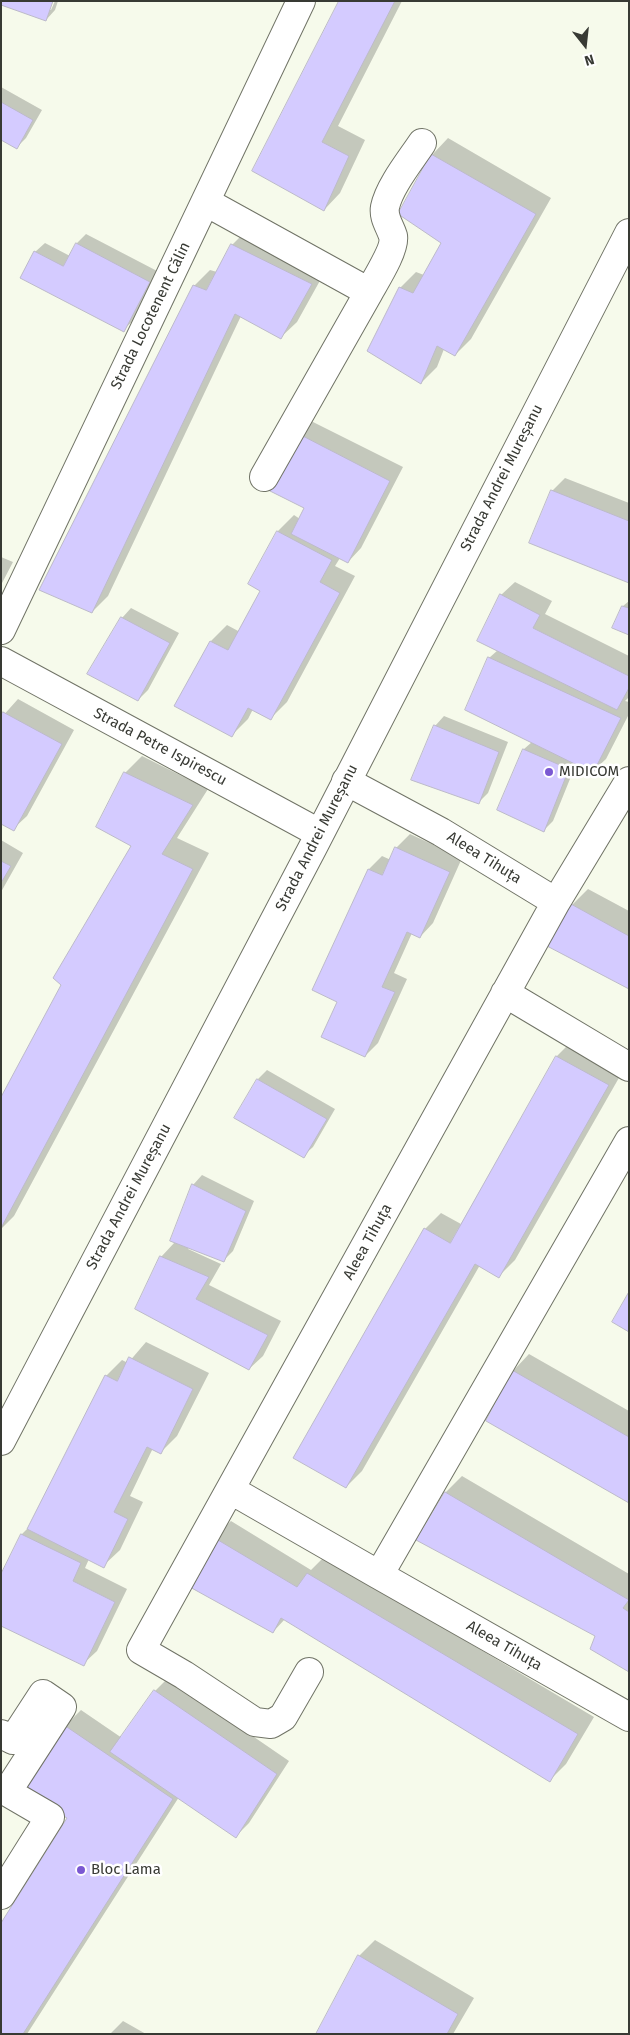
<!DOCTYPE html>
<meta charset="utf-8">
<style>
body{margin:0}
#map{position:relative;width:630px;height:2035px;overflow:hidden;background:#f6faeb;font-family:"Fira Sans",sans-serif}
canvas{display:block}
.frame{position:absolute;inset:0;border:2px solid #383a34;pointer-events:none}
.north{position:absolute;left:560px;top:20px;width:50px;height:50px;-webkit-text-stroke:4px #fff;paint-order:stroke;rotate:164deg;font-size:14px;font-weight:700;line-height:20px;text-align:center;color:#383a34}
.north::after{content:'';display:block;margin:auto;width:18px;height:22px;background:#383a34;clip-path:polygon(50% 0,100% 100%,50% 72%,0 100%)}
</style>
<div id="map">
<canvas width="630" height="2035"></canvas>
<div class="frame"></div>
<div class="north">N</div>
</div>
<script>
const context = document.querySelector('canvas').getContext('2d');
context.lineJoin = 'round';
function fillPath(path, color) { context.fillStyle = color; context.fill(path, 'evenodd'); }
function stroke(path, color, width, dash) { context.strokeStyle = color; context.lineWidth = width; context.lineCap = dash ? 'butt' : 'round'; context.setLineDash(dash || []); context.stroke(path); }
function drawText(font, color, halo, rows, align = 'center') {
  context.font = font + ' "Fira Sans",sans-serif'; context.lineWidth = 5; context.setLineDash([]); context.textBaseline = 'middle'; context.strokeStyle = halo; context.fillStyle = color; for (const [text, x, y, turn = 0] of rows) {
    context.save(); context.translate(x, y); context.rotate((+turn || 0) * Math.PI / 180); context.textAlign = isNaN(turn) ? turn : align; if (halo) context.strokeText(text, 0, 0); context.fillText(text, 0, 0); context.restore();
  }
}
fillPath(new Path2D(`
 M55,1H58L55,10L46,20L49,10H51Z
 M341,1H402L338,126L365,140L340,193L324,210L253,171Z
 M1,87L42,110L26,138L17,147L1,138Z
 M448,138L551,198L471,339L455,355L444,349L437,367L421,383L400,288L416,272L424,275L443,243L400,214L432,155Z
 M248,229L327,268L297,322L280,338L241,316L108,596L92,612L194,286L210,270L217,272L232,245Z
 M86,234L159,272L133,321L123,330L35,252L45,243L70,256L77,243Z
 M311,421L403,467L361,548L348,562L340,558L335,566L355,576L287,702L271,718L253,709L248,719L232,735L211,641L227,625L240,632L262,590L250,584L278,531L294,515L300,519L306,508L270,489Z
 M565,478L629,503V582L552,491Z
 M1,557L13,562L1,585Z
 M515,582L552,601L545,614L629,656V697L625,701L629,702V714L606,759L592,772L576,764L553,821L543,831L499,809L524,749L532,742L489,658L498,650L501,595Z
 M629,601V633L623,606Z
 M131,608L179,633L148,690L138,700L122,618Z
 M18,699L74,730L27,816L13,829L1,718Z
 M444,716L508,742L488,793L478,803L435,726Z
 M142,756L208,789L177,838L209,853L14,1216L1,1229V1099L62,985L133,846L125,773Z
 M410,834L462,858L433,923L420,937L412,933L394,973L407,979L378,1043L365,1056L369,869L382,856L391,860L396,848Z
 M1,840L23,853L1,892Z
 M588,889L629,911V987L572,905Z
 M573,1040L624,1069L515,1260L499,1276L480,1265L362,1471L346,1487L425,1229L441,1213L461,1224L557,1056Z
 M267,1070L335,1109L313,1147L303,1156L258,1079Z
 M202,1175L254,1201L233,1251L223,1261L189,1247L188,1249L221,1264L209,1285L281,1321L263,1356L249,1369L161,1257L175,1242L193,1185Z
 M146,1342L209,1373L177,1436L161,1452L153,1448L130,1496L143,1502L120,1550L103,1566L89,1559L85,1568L127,1589L97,1651L83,1664L1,1577L22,1534L31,1525L106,1376L122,1360L128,1363Z
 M529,1354L629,1411V1502L488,1420L513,1371Z
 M462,1476L629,1574V1671L597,1636L418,1539L446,1492Z
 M231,1521L311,1570L324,1557L594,1717L566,1764L550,1780L285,1619L273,1632L214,1537Z
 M168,1678L289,1761L249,1823L236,1836L179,1797L27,2034H1L69,1817L65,1726L81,1710L122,1738L155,1691Z
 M375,1940L474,1998L453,2034H317L359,1956Z
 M123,2021L146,2034H110Z`), '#0003');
const building = new Path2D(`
 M1,1H53L46,21L1,5Z
 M339,1H395L322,142L349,156L324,211L252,171Z
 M1,102L33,120L17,149L1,140Z
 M431,154L536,214L455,356L437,346L421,384L367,351L399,287L413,293L441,243L398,214Z
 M76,243L150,282L124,332L20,278L34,251L63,266Z
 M231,244L312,284L281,339L235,314L92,613L39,590L193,285L206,290Z
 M297,433L390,481L348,563L291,534L304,508L268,490Z
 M551,490L629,521V583L529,543Z
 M277,531L332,560L320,582L340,593L271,720L248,708L232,737L174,706L210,641L228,650L260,591L248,584Z
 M500,594L540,615L533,628L629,676V688L617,710L477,641Z
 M622,606L629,608V635L612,628Z
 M121,617L170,643L138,701L87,674Z
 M488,657L621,718L593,773L465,710Z
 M3,712L62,744L14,831L1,824V715Z
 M434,725L499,752L479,804L411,780Z
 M523,749L569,769L544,832L497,810Z
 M124,772L193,805L162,854L193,869L1,1228V1097L61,985L53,978L131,846L96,827Z
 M395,847L450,872L420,938L407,932L382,987L395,992L365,1057L321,1037L337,1002L312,990L368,869L382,875Z
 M1,861L11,866L1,883Z
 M571,904L629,936V989L547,946Z
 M556,1056L609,1085L499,1278L475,1264L346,1488L293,1458L424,1228L450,1243Z
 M257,1079L327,1119L304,1158L234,1118Z
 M192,1184L246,1211L224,1262L170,1241Z
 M160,1256L209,1277L196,1299L268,1335L249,1370L135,1309Z
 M629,1292V1332L612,1322Z
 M129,1357L193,1389L161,1454L147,1447L114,1512L128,1519L104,1568L27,1529L105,1375L117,1381Z
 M512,1370L629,1437V1503L486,1421Z
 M445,1492L629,1600L623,1608L629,1612V1672L590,1649L595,1636L416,1540Z
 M21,1534L81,1563L73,1581L115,1602L84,1666L1,1626V1574Z
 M213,1537L297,1587L307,1573L578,1734L550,1782L281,1618L273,1633L188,1586Z
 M154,1690L277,1774L236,1838L110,1752Z
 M64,1725L173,1799L23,2034H1V1923L67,1818L21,1791Z
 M358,1955L458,2014L447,2034H316Z`);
fillPath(building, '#d4cbff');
stroke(building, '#bcbac9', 1);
const minor = new Path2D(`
 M206,202L369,292C375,281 396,248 393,236C390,226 383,218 385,207C389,187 410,161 422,143
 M264,477L369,292
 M1,630L301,1
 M1,661L319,833
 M346,781L441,832L556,902
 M505,993L629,1067
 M629,1141L379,1575L629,1717
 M231,1490L379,1575
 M309,1672L283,1717L271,1724L255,1722L184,1675L141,1650L556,902L629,781
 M1,1734L13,1740L43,1694L62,1707L7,1792L50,1817L1,1895`);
const major = new Path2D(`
 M1,1441L313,847L629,233`);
stroke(minor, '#707366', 30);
stroke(major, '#707366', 30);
stroke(minor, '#fff', 28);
stroke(major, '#fff', 28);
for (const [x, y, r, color] of [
 [549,772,5,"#7a58d2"],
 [81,1870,5,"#7a58d2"]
]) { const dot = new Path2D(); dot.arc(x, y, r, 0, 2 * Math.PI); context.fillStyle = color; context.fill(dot); stroke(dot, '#fff', 2); }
drawText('15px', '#383a34', '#fff', [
 ["Strada Locotenent Călin",151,316,-64],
 ["Strada Andrei Mureșanu",502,478,-63],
 ["Strada Petre Ispirescu",160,747,28],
 ["Strada Andrei Mureșanu",317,838,-63],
 ["Aleea Tihuța",484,858,32],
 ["Strada Andrei Mureșanu",129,1197,-62],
 ["Aleea Tihuța",368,1242,-61],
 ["Aleea Tihuța",504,1646,30]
]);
drawText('15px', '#383a34', '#fff', [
 ["MIDICOM",559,772],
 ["Bloc Lama",91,1870]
], 'left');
</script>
